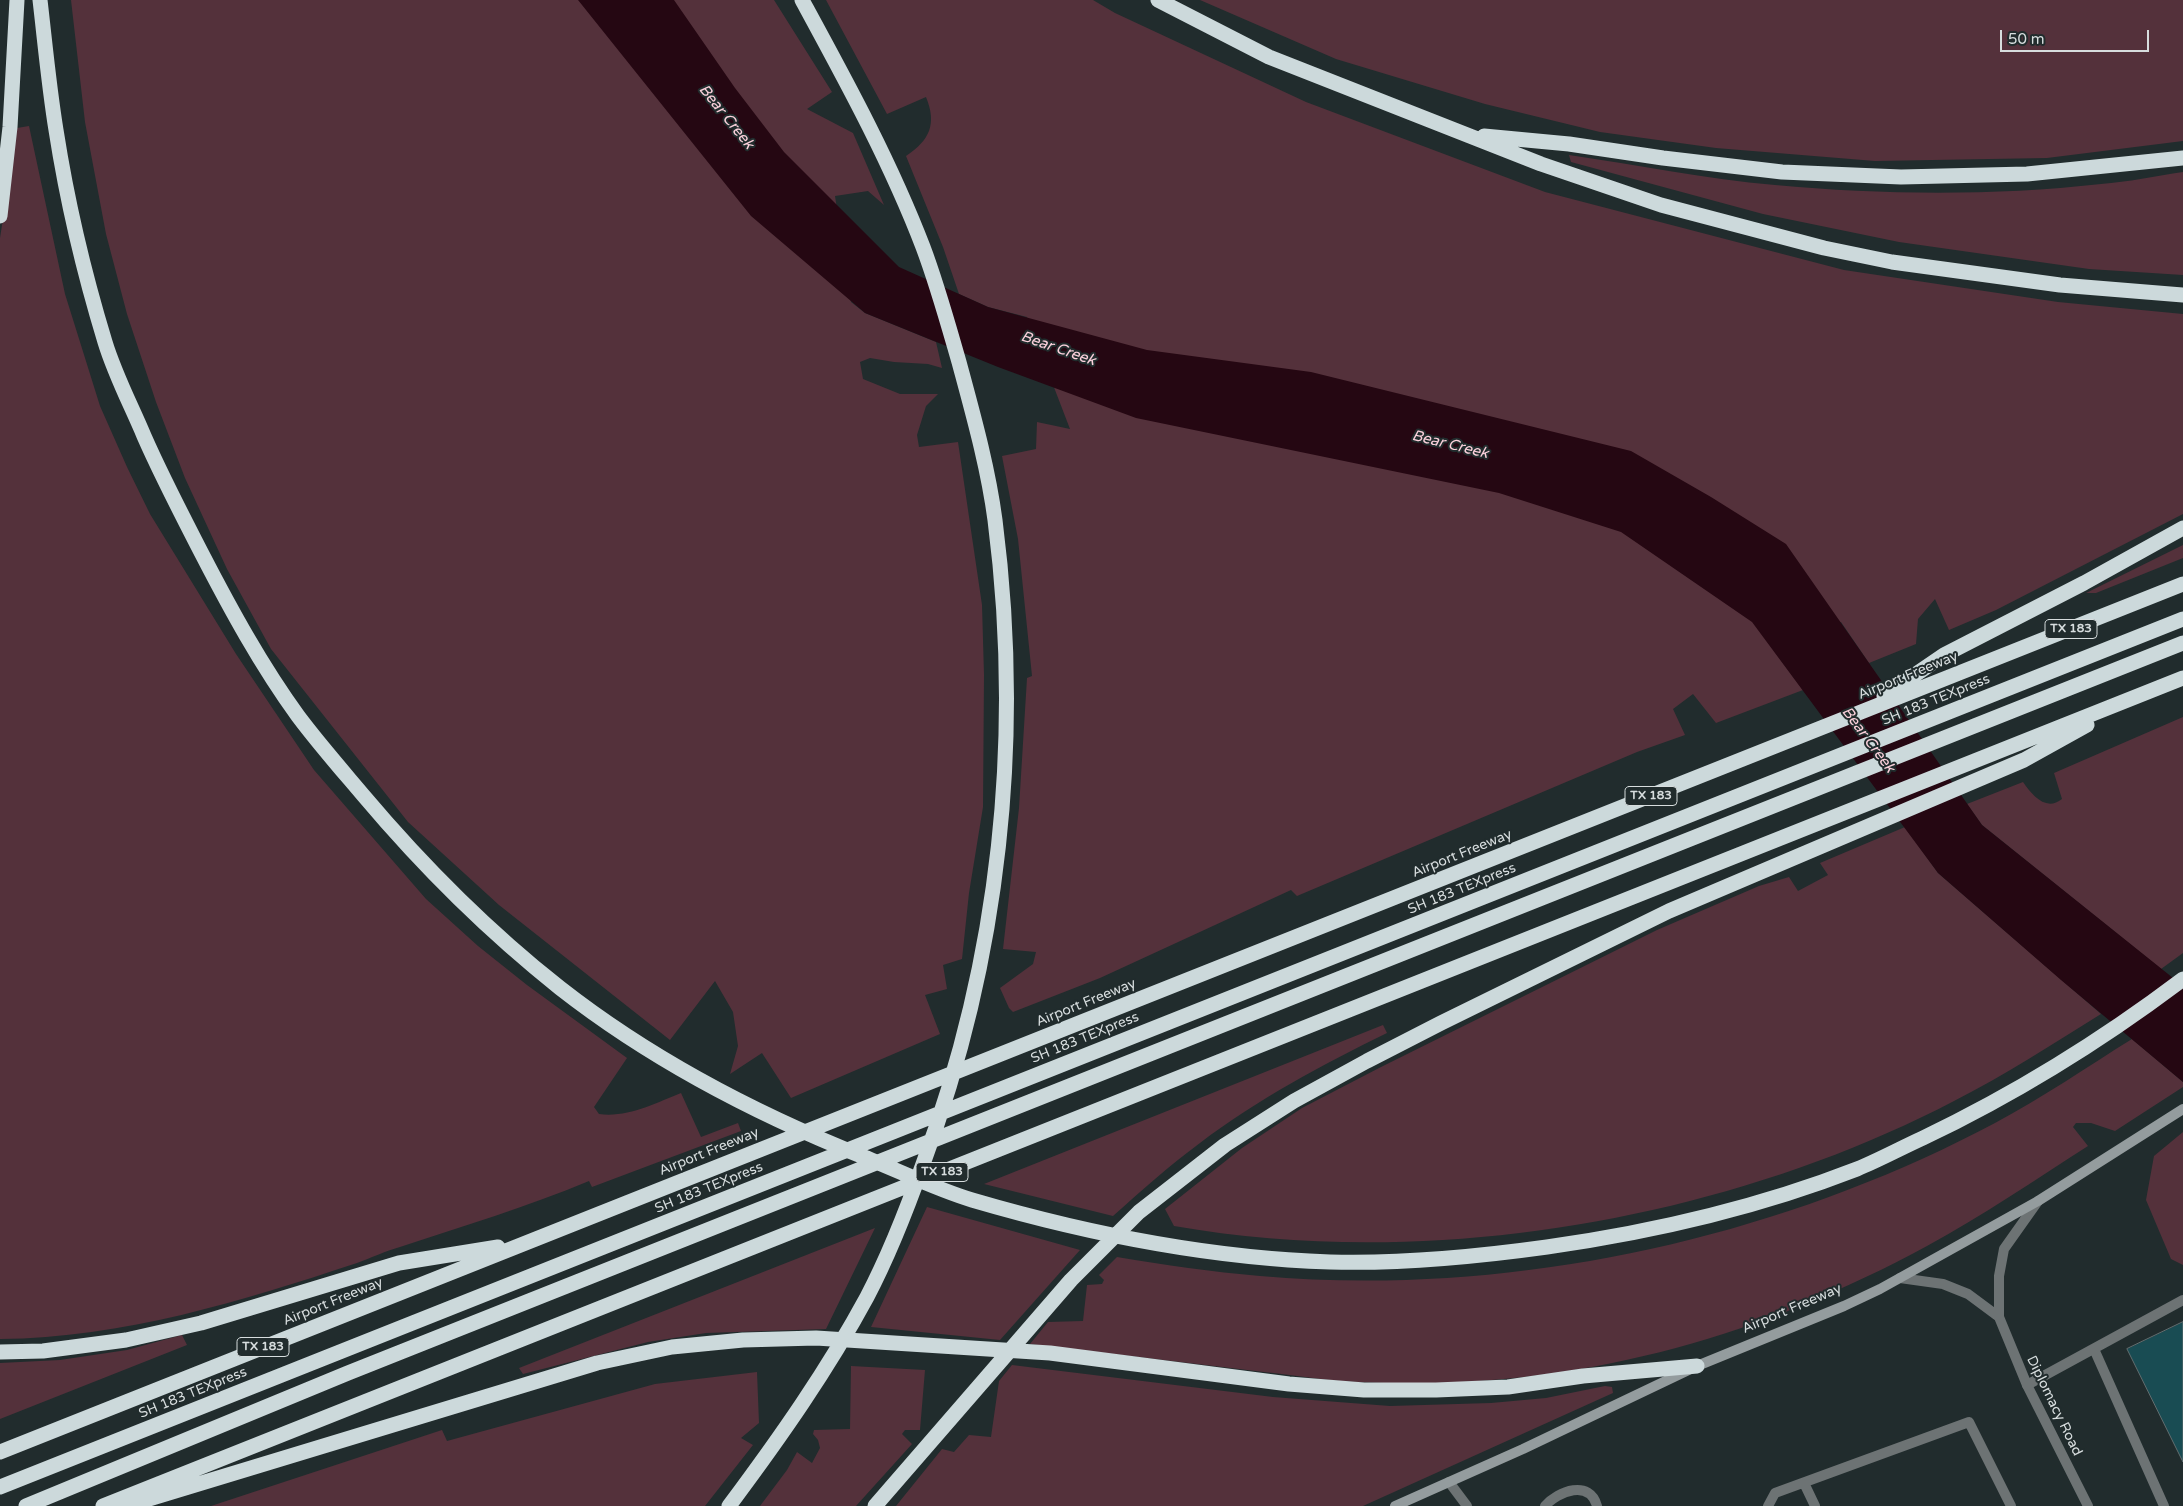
<!DOCTYPE html>
<style>
body{margin:0}
#map{position:relative;width:2183px;height:1506px;overflow:hidden;background:#212c2d;font-family:"Varela Round",sans-serif}
canvas{display:block}
.scale{position:absolute;left:2000px;top:30px;width:149px;height:22px;box-sizing:border-box;border:2px solid #d7ddde;border-top:0;padding-left:6px;font-size:15px;line-height:18px;white-space:nowrap;color:#d7ddde;-webkit-text-stroke:4px #212c2d;paint-order:stroke}
</style>
<div id="map">
<canvas width="2183" height="1506"></canvas>
<div class="scale">50 m</div>
</div>
<script>
const context = document.querySelector('canvas').getContext('2d');
context.lineJoin = 'round';
function fillPath(path, color) { context.fillStyle = color; context.fill(path, 'evenodd'); }
function stroke(path, color, width, dash) { context.strokeStyle = color; context.lineWidth = width; context.lineCap = dash ? 'butt' : 'round'; context.setLineDash(dash || []); context.stroke(path); }
function drawText(font, color, halo, rows, align = 'center') {
  context.font = font + ' "Varela Round",sans-serif'; context.lineWidth = 4; context.setLineDash([]); context.textBaseline = 'middle'; context.strokeStyle = halo; context.fillStyle = color; for (const [text, x, y, turn = 0] of rows) {
    context.save(); context.translate(x, y); context.rotate((+turn || 0) * Math.PI / 180); context.textAlign = isNaN(turn) ? turn : align; if (halo) context.strokeText(text, 0, 0); context.fillText(text, 0, 0); context.restore();
  }
}
fillPath(new Path2D(`
 M71,0H774L832,92L807,109L853,133L884,205L868,191L835,196L851,302L865,313L936,342L942,368L928,364L894,362L870,358L860,362L863,379L900,394H938L926,406L917,435L919,447L958,442L982,605L984,675L983,807L969,893L962,959L943,965L947,989L925,995L940,1034L791,1098L762,1053L730,1074L738,1046L733,1012L715,981L670,1040L499,905L408,822L271,649L227,569L185,478L156,402L127,314L106,234L85,122Z
 M826,0H1093L1115,13L1306,102L1545,192L1844,270L2058,302L2183,314V514L1996,610L1949,630L1935,599L1918,619L1916,644L1869,663L1841,622L1767,641L1803,690L1716,723L1693,694L1673,709L1685,735L1637,752L1297,896L1291,890L1100,978L1013,1012L1009,1008L1000,988L1033,964L1036,952L1003,949L1019,808L1027,678L1032,676L1018,539L1002,456L1036,449L1037,422L1070,429L1027,317L988,307L959,294L943,247L906,156C930,140 937,124 926,97L887,114Z
 M1200,0H2183V141L2047,158L1875,161L1716,148L1600,132L1485,104L1336,59Z
 M29,126L65,294L100,406L127,467L150,514L236,654L314,770L426,899L478,946L527,985L627,1058L594,1107L599,1114C627,1118 656,1103 681,1093L701,1137L738,1123L741,1131L592,1187L589,1181C527,1207 463,1226 400,1247C385,1251 371,1258 357,1263C242,1301 123,1338 0,1339V238L17,128Z
 M1569,155C1638,165 1706,179 1775,185C1883,195 1993,196 2101,184C2128,182 2156,176 2183,172V275L2089,269L1899,242L1763,214L1571,162Z
 M2183,545V558L2096,593H2086Z
 M2183,717V953L2161,969L1982,825L1967,804L2023,782C2032,795 2046,812 2062,799L2054,773Z
 M1905,827L1938,873L2101,1014C2053,1044 2005,1075 1954,1101C1724,1221 1429,1271 1174,1226L1165,1209L1242,1148L1302,1108L1381,1067L1657,930L1759,886L1789,877L1798,891L1828,875L1820,863Z
 M1383,1025L1387,1033C1322,1065 1258,1099 1200,1143C1169,1166 1141,1191 1113,1216L984,1184Z
 M2132,1039L2183,1082V1087L2115,1131L2091,1123H2076L2073,1127L2088,1146C2035,1180 1982,1216 1927,1246C1748,1343 1562,1392 1358,1382C1327,1381 1295,1375 1264,1372C1186,1363 1108,1353 1030,1344L1048,1322L1083,1321L1087,1285L1102,1284L1104,1280L1099,1275L1117,1257C1165,1265 1212,1272 1260,1276C1509,1298 1775,1240 1995,1123C2042,1098 2087,1067 2132,1039Z
 M2183,1132V1265L2171,1259L2146,1200L2154,1156Z
 M927,1207L1080,1250L1000,1340L871,1327Z
 M875,1228L826,1329L706,1333L648,1342L523,1374L519,1368Z
 M182,1335L187,1345L0,1419V1363L60,1360L127,1350Z
 M1012,1365L1273,1397L1390,1406L1491,1403L1546,1398L1605,1386L1612,1387L1613,1393L1363,1506H896L942,1449L954,1452L969,1435L991,1437L999,1381Z
 M851,1366L925,1370L920,1430H905L902,1434L912,1444L856,1506H760L787,1470L797,1452L812,1463L820,1448L818,1440L813,1434L814,1430L850,1429Z
 M757,1372L759,1423L741,1438L753,1445L705,1506H211L442,1430L447,1441L655,1384Z`), '#54313b');
fillPath(new Path2D(`
 M578,0H674L735,88L784,152L899,267L988,307L1147,350L1311,372L1631,451L1711,497L1786,544L1982,825L2183,986V1082L2061,980L1938,873L1752,622L1621,532L1499,493L1136,418L998,367L865,313L751,216Z`), '#250712');
const building = new Path2D(`
 M2183,1322V1462L2127,1349Z`);
fillPath(building, '#194c53');
stroke(building, '#626e70', 1);
stroke(new Path2D(`
 M2094,1349L2164,1506
 M2027,1385L2183,1300
 M1449,1482L1467,1506
 M1804,1483L1815,1506
 M1545,1506C1558,1491 1590,1479 1597,1506
 M1768,1506L1775,1493L1969,1422L2011,1506`), '#6d7374', 10);
stroke(new Path2D(`
 M2038,1201L2004,1249L1999,1276V1317L2027,1385L2088,1506
 M1900,1278L1943,1284L1968,1294L1999,1317`), '#6d7374', 10);
stroke(new Path2D(`
 M1395,1506L1523,1449L1697,1366L1844,1306L1880,1289L2038,1201L2183,1109`), '#949c9e', 10);
stroke(new Path2D(`
 M40,0C45,43 49,87 56,130C67,201 84,273 105,342C115,375 131,405 144,436C162,477 182,515 202,554C231,610 261,665 298,716C319,744 341,769 363,795C422,865 488,931 560,988C652,1060 756,1114 864,1157C900,1171 935,1189 972,1200C1088,1234 1209,1258 1330,1262C1403,1264 1475,1257 1547,1247C1653,1232 1757,1208 1857,1169C1879,1160 1901,1148 1923,1138C2015,1094 2101,1041 2183,979
 M1158,0L1269,57L1541,164L1661,205L1824,248L1892,262L2060,285L2183,295
 M1484,136L1569,144L1663,158L1782,172L1901,177L2027,174L2183,158
 M0,216L10,127L17,0
 M1884,696L1944,655L2084,583L2183,528
 M0,1352L43,1351L126,1340L201,1323L399,1263L498,1247
 M0,1452L2183,584
 M0,1487L2183,619
 M26,1506L348,1373L2183,643
 M103,1506L2183,678
 M126,1506L597,1363L672,1347L743,1340L816,1338L1050,1353L1289,1384L1364,1390H1436L1508,1387L1583,1376L1697,1366
 M729,1506C779,1439 827,1371 867,1297C889,1255 907,1209 923,1164C1000,958 1023,738 995,520C988,467 973,414 959,362C948,324 937,284 923,247C890,161 846,81 802,0
 M875,1506L1071,1280L1139,1212L1225,1145L1294,1101L1367,1061L1441,1023L1669,911L2024,760L2087,725`), '#ccd9db', 15);
for (const [x, y, w] of [
 [2071,629,52],
 [1651,796,52],
 [942,1172,52],
 [263,1347,52]
]) { const box = new Path2D(); box.roundRect(x - w / 2, y - 9.5, w, 19, 4); context.fillStyle = '#212c2d'; context.fill(box); stroke(box, '#d7ddde', 1); }
drawText('bold 12px', '#d7ddde', null, [
 ["TX 183",2071,629],
 ["TX 183",1651,796],
 ["TX 183",942,1172],
 ["TX 183",263,1347]
]);
drawText('14px', '#d7ddde', '#212c2d', [
 ["Airport Freeway",1908,676,-22],
 ["SH 183 TEXpress",1936,700,-22],
 ["Airport Freeway",1462,854,-22],
 ["SH 183 TEXpress",1462,889,-22],
 ["Airport Freeway",1086,1003,-22],
 ["SH 183 TEXpress",1085,1038,-22],
 ["Airport Freeway",709,1152,-22],
 ["SH 183 TEXpress",709,1188,-22],
 ["Airport Freeway",333,1302,-22],
 ["Airport Freeway",1792,1309,-23],
 ["SH 183 TEXpress",193,1393,-22],
 ["Diplomacy Road",2054,1406,64]
]);
drawText('italic 15px', '#fcd1dc', '#212c2d', [
 ["Bear Creek",726,117,51],
 ["Bear Creek",1058,349,19],
 ["Bear Creek",1450,445,14],
 ["Bear Creek",1868,740,53]
]);
</script>
